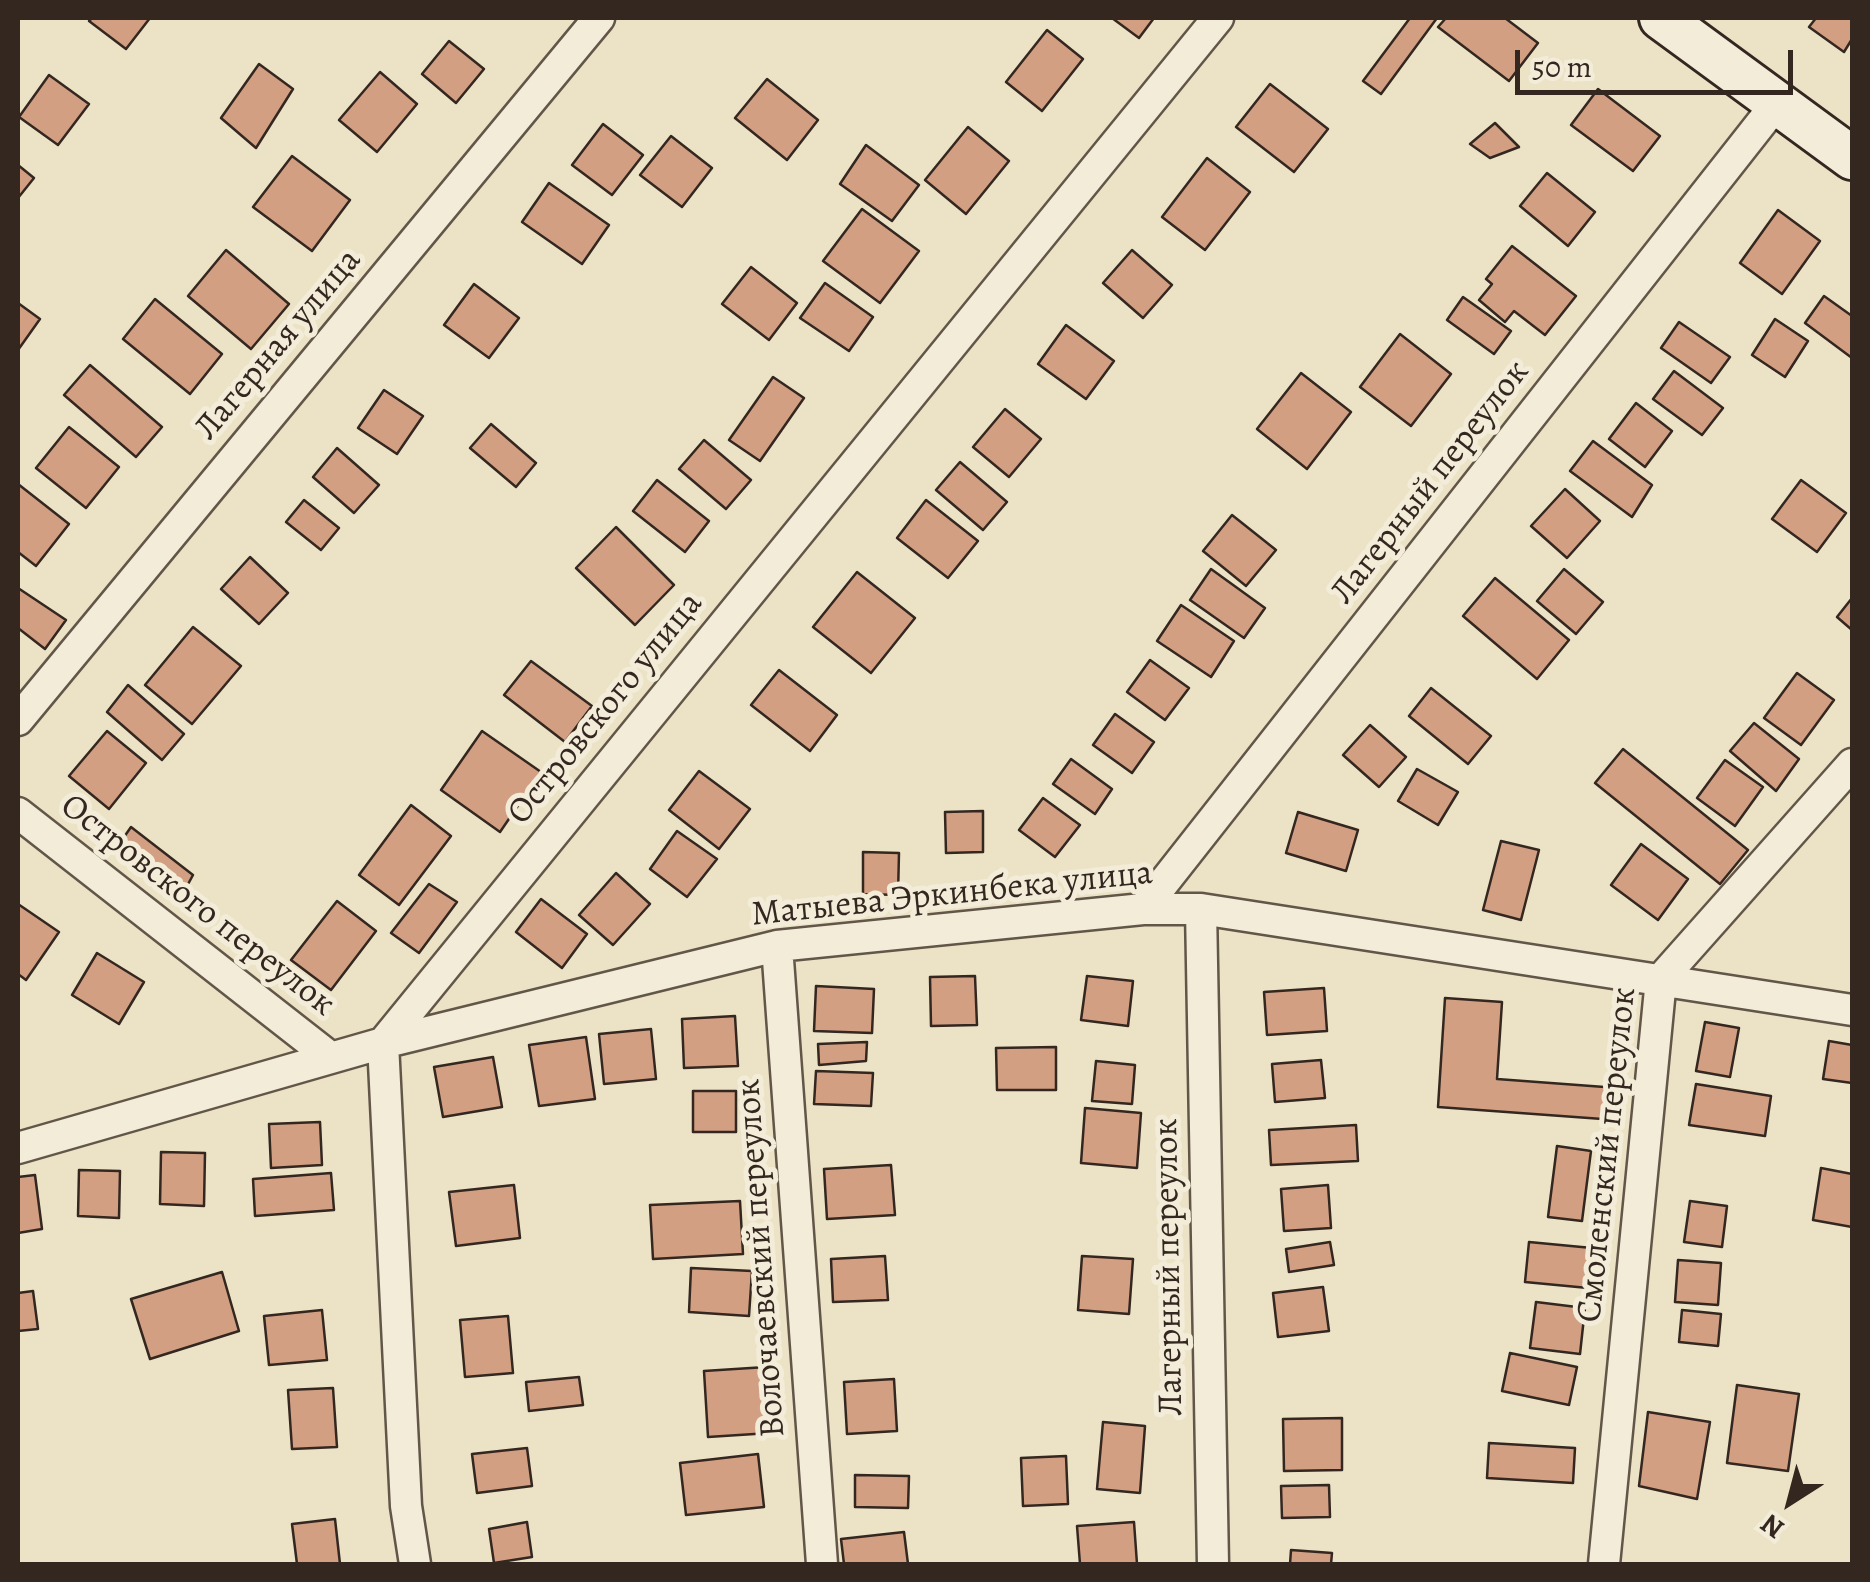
<!DOCTYPE html>
<meta charset="utf-8">
<style>
body{margin:0}
#map{position:relative;width:1870px;height:1582px;overflow:hidden;background:#ece2c5;font-family:Alegreya,serif}
canvas{display:block}
.frame{position:absolute;inset:0;border:20px solid #342720;pointer-events:none}
.north{position:absolute;left:1740px;top:1452px;width:100px;height:100px;-webkit-text-stroke:8px #f3ecd9;paint-order:stroke;rotate:216deg;font-size:28px;font-weight:700;line-height:40px;text-align:center;color:#342720}
.north::after{content:'';display:block;margin:auto;width:35px;height:45px;background:#342720;clip-path:polygon(50% 0,100% 100%,50% 72%,0 100%)}
.scale{position:absolute;left:1515px;top:50px;width:278px;height:45px;box-sizing:border-box;border:5px solid #342720;border-top:0;padding-left:12px;font-size:30px;line-height:35px;white-space:nowrap;color:#342720;-webkit-text-stroke:8px #f3ecd9;paint-order:stroke}
</style>
<div id="map">
<canvas width="1870" height="1582"></canvas>
<div class="frame"></div>
<div class="north">N</div>
<div class="scale">50 m</div>
</div>
<script>
const context = document.querySelector('canvas').getContext('2d');
context.lineJoin = 'round';
function fillPath(path, color) { context.fillStyle = color; context.fill(path, 'evenodd'); }
function stroke(path, color, width, dash) { context.strokeStyle = color; context.lineWidth = width; context.lineCap = dash ? 'butt' : 'round'; context.setLineDash(dash || []); context.stroke(path); }
function drawText(font, color, halo, rows, align = 'center') {
  context.font = font + ' Alegreya,serif'; context.lineWidth = 10; context.setLineDash([]); context.textBaseline = 'middle'; context.strokeStyle = halo; context.fillStyle = color; for (const [text, x, y, turn = 0] of rows) {
    context.save(); context.translate(x, y); context.rotate((+turn || 0) * Math.PI / 180); context.textAlign = isNaN(turn) ? turn : align; if (halo) context.strokeText(text, 0, 0); context.fillText(text, 0, 0); context.restore();
  }
}
const building = new Path2D(`
 M92,18H150L126,49L89,21Z
 M1112,18H1154L1139,38Z
 M1410,18H1437L1381,94L1363,81Z
 M1446,18H1505L1538,43L1509,81L1438,27Z
 M1816,18H1852V39L1844,52L1809,27Z
 M1047,30L1083,59L1042,111L1006,82Z
 M449,41L484,69L456,103L422,74Z
 M259,64L293,89L256,148L221,118Z
 M380,72L417,104L377,152L339,120Z
 M49,75L89,104L58,145L19,117Z
 M767,79L818,120L787,160L735,118Z
 M1270,84L1328,129L1294,172L1236,127Z
 M1598,89L1660,136L1633,171L1571,125Z
 M1495,123L1519,147L1490,158L1470,144Z
 M603,124L643,155L612,195L572,165Z
 M968,127L1009,161L966,214L925,180Z
 M671,136L712,168L682,207L640,175Z
 M866,145L919,185L892,221L840,184Z
 M292,156L350,200L312,251L253,207Z
 M1207,158L1250,192L1205,250L1162,217Z
 M18,165L34,178L18,198Z
 M1547,173L1595,212L1568,246L1520,206Z
 M549,183L609,225L582,264L522,222Z
 M862,209L919,251L880,303L823,261Z
 M1778,210L1820,241L1782,294L1740,263Z
 M1512,246L1576,296L1545,335L1514,311L1505,322L1479,300L1492,284L1486,279Z
 M226,250L289,304L251,349L188,296Z
 M1132,250L1172,285L1143,318L1103,283Z
 M751,267L797,303L769,340L722,304Z
 M825,283L873,317L849,351L800,318Z
 M474,284L519,318L489,358L444,325Z
 M1824,296L1852,316V358L1805,323Z
 M1463,297L1511,331L1494,354L1447,320Z
 M155,299L222,354L190,394L123,339Z
 M18,303L40,319L18,350Z
 M1775,319L1808,341L1785,377L1752,355Z
 M1679,322L1730,357L1711,383L1661,348Z
 M1066,325L1114,361L1086,399L1038,364Z
 M1400,334L1451,374L1411,426L1360,387Z
 M90,365L162,427L136,457L64,395Z
 M1674,371L1723,408L1702,435L1653,399Z
 M1301,373L1351,412L1307,469L1257,429Z
 M773,377L804,398L760,461L729,440Z
 M384,390L423,416L397,454L358,428Z
 M1636,403L1672,431L1645,467L1609,439Z
 M1005,409L1041,439L1009,477L973,447Z
 M491,424L536,463L516,487L470,448Z
 M69,427L119,467L86,508L36,468Z
 M704,440L751,480L726,509L679,469Z
 M1593,441L1652,485L1632,517L1570,471Z
 M337,448L379,485L354,513L313,477Z
 M960,462L1007,502L983,530L936,490Z
 M657,480L709,521L685,552L633,511Z
 M1801,480L1846,513L1817,552L1772,519Z
 M18,484L69,524L36,566L18,552Z
 M1565,489L1600,521L1567,558L1531,526Z
 M304,500L339,528L321,550L286,522Z
 M926,500L978,541L948,578L897,538Z
 M1232,515L1276,550L1246,586L1203,551Z
 M616,527L674,585L635,625L576,568Z
 M250,557L288,593L259,624L221,589Z
 M1211,569L1265,608L1244,638L1190,600Z
 M1564,569L1603,602L1576,634L1537,601Z
 M857,572L915,618L871,673L813,627Z
 M1495,578L1569,640L1537,679L1463,616Z
 M18,588L66,620L45,649L18,628Z
 M1852,598V630L1837,617Z
 M1181,605L1234,641L1211,677L1157,641Z
 M193,627L241,666L192,724L145,685Z
 M1150,660L1189,688L1165,720L1127,692Z
 M531,661L592,706L565,742L504,695Z
 M779,670L837,715L810,751L751,705Z
 M1797,673L1834,700L1801,745L1764,718Z
 M128,685L184,734L162,760L107,712Z
 M1431,688L1491,736L1468,764L1409,716Z
 M1115,714L1154,742L1132,773L1093,745Z
 M1754,723L1799,759L1776,791L1730,751Z
 M1370,725L1406,757L1379,787L1343,755Z
 M107,731L146,763L109,809L69,776Z
 M482,731L541,772L500,832L441,790Z
 M1623,749L1748,850L1720,884L1595,783Z
 M1071,759L1112,789L1095,814L1053,784Z
 M1725,760L1763,787L1735,826L1697,798Z
 M1417,769L1458,792L1438,825L1398,801Z
 M699,771L750,809L719,849L669,810Z
 M1043,798L1080,825L1055,857L1019,830Z
 M411,805L451,836L399,905L359,875Z
 M983,811V852L946,853L945,812Z
 M1298,812L1358,830L1346,871L1286,853Z
 M131,827L193,875L180,899L115,850Z
 M677,831L717,859L687,897L650,869Z
 M1501,841L1539,850L1521,920L1483,910Z
 M1641,844L1688,879L1658,920L1611,885Z
 M863,852L899,853L898,895L863,894Z
 M616,873L650,904L613,945L579,915Z
 M429,884L457,902L419,953L391,933Z
 M541,899L587,934L562,968L516,932Z
 M337,901L376,931L331,990L291,960Z
 M18,904L59,932L26,980L18,974Z
 M97,953L144,982L119,1024L72,995Z
 M975,976L977,1025L931,1026L930,977Z
 M1087,976L1133,981L1128,1026L1081,1020Z
 M816,986L874,989L872,1033L814,1031Z
 M1324,988L1327,1031L1267,1035L1264,992Z
 M1445,998L1502,1002L1497,1079L1618,1088L1616,1120L1438,1107Z
 M735,1016L738,1066L684,1068L682,1019Z
 M1705,1022L1739,1028L1730,1077L1696,1071Z
 M651,1029L656,1079L604,1084L599,1034Z
 M586,1037L595,1099L539,1106L529,1045Z
 M1829,1041L1852,1045V1083L1823,1079Z
 M867,1042L866,1061L819,1065L818,1044Z
 M1056,1047V1090H997L996,1048Z
 M493,1057L502,1107L443,1117L434,1067Z
 M1321,1060L1325,1098L1275,1102L1272,1064Z
 M1096,1061L1135,1065L1132,1104L1092,1101Z
 M816,1071L873,1073L871,1106L814,1104Z
 M1696,1084L1771,1096L1765,1136L1689,1125Z
 M693,1091H736V1132H693Z
 M1085,1108L1141,1113L1137,1168L1081,1163Z
 M320,1122L322,1165L271,1168L269,1124Z
 M1356,1125L1358,1161L1271,1165L1269,1130Z
 M1557,1146L1591,1151L1582,1221L1548,1217Z
 M161,1152L205,1153L204,1206L160,1204Z
 M891,1165L895,1215L827,1219L824,1169Z
 M1821,1168L1852,1174V1227L1813,1220Z
 M79,1170L120,1171L119,1218L78,1216Z
 M331,1173L334,1210L255,1216L253,1179Z
 M35,1175L42,1229L18,1233V1177Z
 M514,1185L520,1238L456,1246L449,1192Z
 M1328,1185L1331,1228L1284,1231L1281,1189Z
 M740,1201L743,1254L653,1259L650,1205Z
 M1690,1201L1727,1206L1722,1247L1684,1242Z
 M1330,1242L1334,1265L1289,1272L1286,1249Z
 M1529,1242L1592,1248L1588,1288L1525,1282Z
 M885,1256L888,1300L833,1302L831,1259Z
 M1082,1256L1133,1259L1129,1314L1078,1310Z
 M1678,1260L1721,1263L1718,1305L1675,1302Z
 M691,1268L752,1271L749,1316L689,1312Z
 M222,1272L239,1331L150,1359L131,1299Z
 M1323,1287L1329,1331L1278,1337L1273,1293Z
 M33,1291L38,1329L18,1331V1293Z
 M1536,1302L1585,1308L1580,1354L1530,1348Z
 M322,1310L327,1360L269,1365L264,1316Z
 M1682,1310L1721,1314L1718,1346L1679,1342Z
 M508,1316L513,1373L465,1377L460,1320Z
 M1510,1353L1577,1367L1569,1405L1502,1391Z
 M766,1367L770,1433L708,1437L704,1371Z
 M579,1377L583,1405L529,1411L526,1382Z
 M894,1379L897,1431L847,1434L844,1382Z
 M1737,1385L1799,1394L1788,1471L1727,1463Z
 M333,1388L337,1447L292,1449L288,1390Z
 M1648,1412L1710,1422L1697,1499L1639,1486Z
 M1342,1418V1470L1284,1471L1283,1419Z
 M1103,1422L1145,1426L1140,1493L1097,1489Z
 M1489,1443L1575,1448L1573,1483L1487,1478Z
 M527,1448L532,1486L477,1493L472,1454Z
 M758,1454L764,1507L686,1515L680,1463Z
 M1066,1456L1068,1504L1023,1506L1021,1458Z
 M855,1475L909,1476L908,1508L855,1507Z
 M1329,1485L1330,1517L1282,1518L1281,1486Z
 M335,1519L340,1564H297L292,1524Z
 M527,1522L532,1557L494,1563L489,1529Z
 M1134,1522L1137,1564H1080L1077,1526Z
 M904,1532L908,1564H844L841,1539Z
 M1291,1550L1332,1553L1331,1564H1290Z`);
fillPath(building, '#d29f83');
stroke(building, '#342720', 2.5);
const street = new Path2D(`
 M18,720L599,18
 M18,813L330,1057
 M1143,909L1777,103
 M1201,909L1213,1564
 M777,946L822,1564
 M18,1148L383,1043L777,946L1143,909H1201L1852,1010
 M415,1564L406,1506L383,1043L1218,18
 M1604,1564L1661,979L1852,764`);
const secondary = new Path2D(`
 M1661,18L1852,158`);
stroke(street, '#625649', 35);
stroke(secondary, '#342720', 48);
stroke(street, '#f3ecd9', 30);
stroke(secondary, '#f3ecd9', 42);
drawText('35px', '#342720', '#f3ecd9', [
 ["Лагерная улица",279,345,-50],
 ["Лагерный переулок",1431,483,-52],
 ["Островского улица",606,709,-51],
 ["Матыева Эркинбека улица",952,895,-6],
 ["Островского переулок",197,906,38],
 ["Смоленский переулок",1608,1155,-84],
 ["Волочаевский переулок",762,1258,-94],
 ["Лагерный переулок",1170,1267,-91]
]);
</script>
